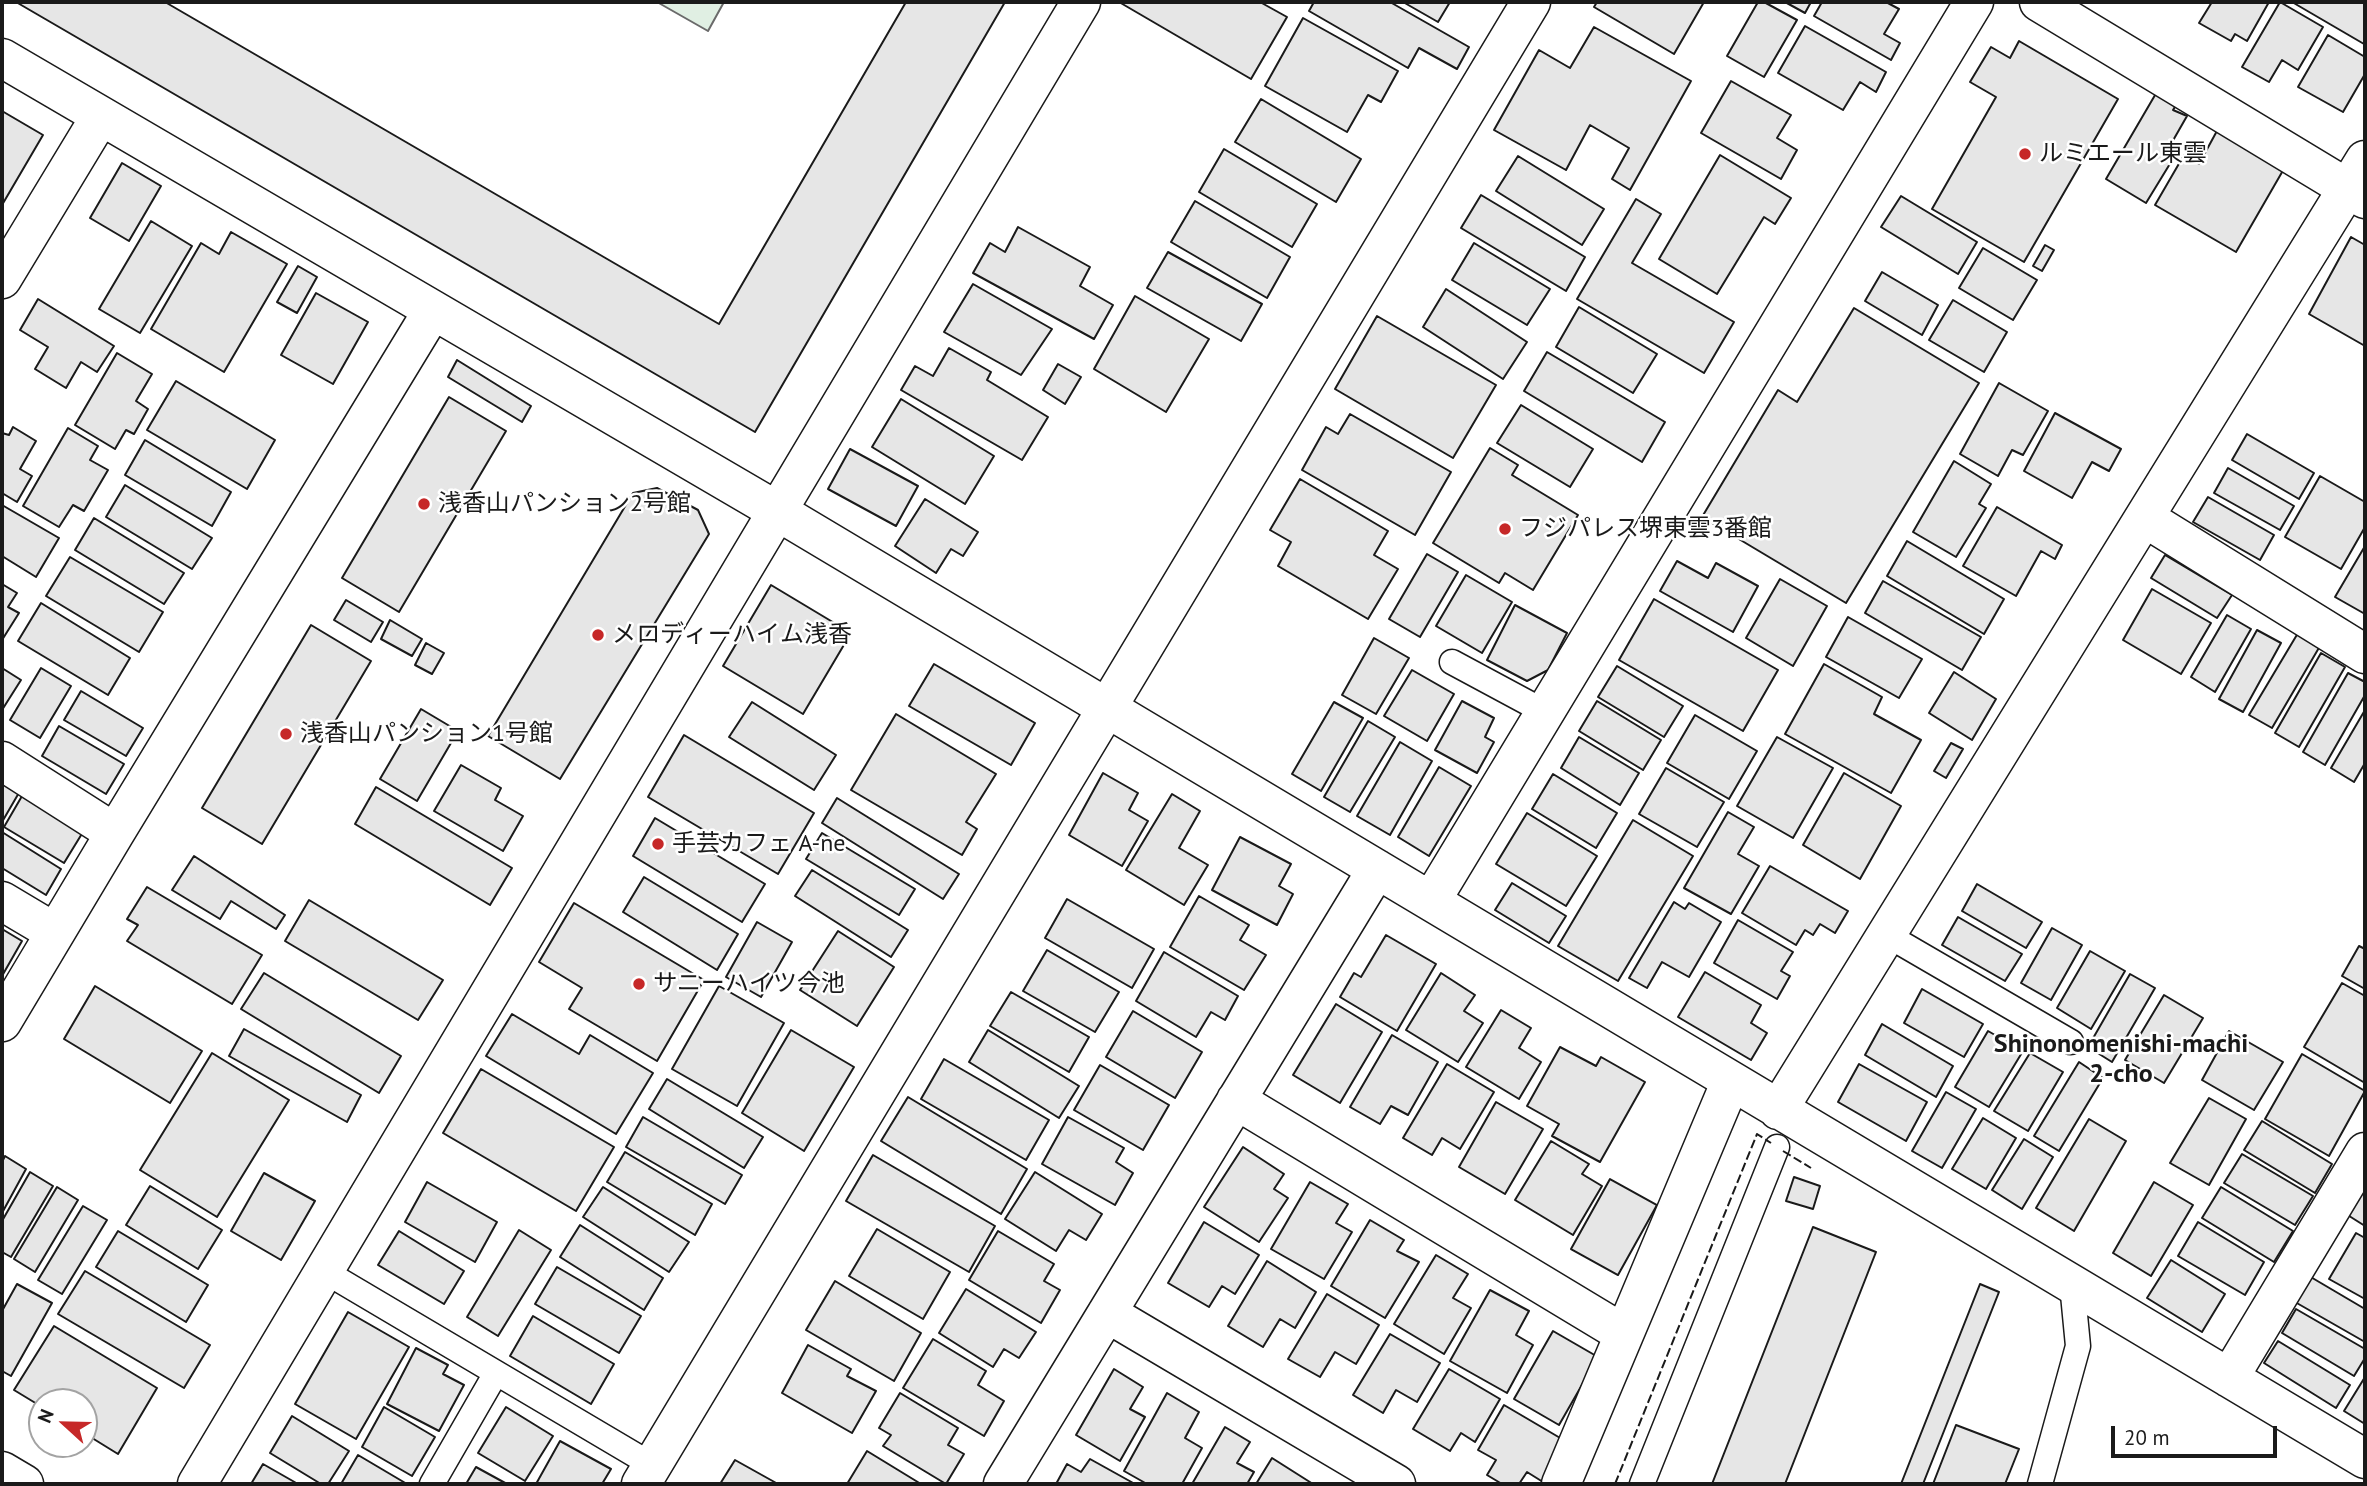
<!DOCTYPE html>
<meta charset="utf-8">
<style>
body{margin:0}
#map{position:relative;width:2367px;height:1486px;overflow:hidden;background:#fff;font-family:"PT Sans",sans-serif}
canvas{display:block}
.frame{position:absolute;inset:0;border:4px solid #1a1a1a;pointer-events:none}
.north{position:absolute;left:28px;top:1388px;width:70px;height:70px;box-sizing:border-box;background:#fff;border:2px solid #a3a3a3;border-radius:50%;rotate:292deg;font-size:19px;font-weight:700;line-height:28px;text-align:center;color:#1a1a1a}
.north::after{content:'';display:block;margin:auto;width:24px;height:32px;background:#c62828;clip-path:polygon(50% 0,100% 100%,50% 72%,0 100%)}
.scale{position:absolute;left:2111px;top:1426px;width:166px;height:32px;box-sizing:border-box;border:4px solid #1a1a1a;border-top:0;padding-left:9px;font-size:21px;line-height:24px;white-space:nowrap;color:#1a1a1a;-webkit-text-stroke:5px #fff;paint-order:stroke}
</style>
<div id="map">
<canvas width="2367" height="1486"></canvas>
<div class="frame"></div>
<div class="north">N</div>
<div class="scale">20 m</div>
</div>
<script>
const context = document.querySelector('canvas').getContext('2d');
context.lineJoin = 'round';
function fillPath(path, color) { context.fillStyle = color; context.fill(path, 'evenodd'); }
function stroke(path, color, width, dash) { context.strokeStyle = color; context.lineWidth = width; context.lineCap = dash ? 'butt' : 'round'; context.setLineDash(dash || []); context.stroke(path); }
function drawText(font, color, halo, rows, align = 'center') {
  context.font = font + ' "PT Sans","Noto Sans JP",sans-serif'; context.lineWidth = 5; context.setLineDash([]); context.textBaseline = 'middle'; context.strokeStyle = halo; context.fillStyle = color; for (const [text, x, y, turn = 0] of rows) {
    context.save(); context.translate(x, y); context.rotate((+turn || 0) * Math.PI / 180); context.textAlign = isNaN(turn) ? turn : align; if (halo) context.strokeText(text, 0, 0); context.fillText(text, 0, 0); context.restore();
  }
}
const green = new Path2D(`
 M657,2H724L708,31Z`);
fillPath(green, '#e0efe3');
stroke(green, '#6a6a6a', 2);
const building = new Path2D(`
 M16,2H165L719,324L906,2H1005L755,432Z
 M1119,2H1260L1287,17L1251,79Z
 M1314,2H1390L1469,47L1457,69L1419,48L1408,68L1309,11Z
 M1403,2H1450L1438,22Z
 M1597,2H1704L1674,54L1594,7Z
 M1758,2H1764L1797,20L1764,77L1727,56Z
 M1785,2H1811L1805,13Z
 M1822,2H1886L1899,9L1884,34L1900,43L1891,60L1814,16Z
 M2212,2H2269L2247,41L2235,34L2231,41L2199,23Z
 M2280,2L2323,27L2298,70L2282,60L2269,82L2242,67Z
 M2292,2H2365V42L2364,44Z
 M1303,18L1398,71L1381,102L1368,95L1347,132L1265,86Z
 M1805,26L1886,72L1876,92L1860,82L1843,110L1778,73Z
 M1594,27L1691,81L1630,190L1612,179L1629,148L1590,125L1566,170L1494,130L1539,50L1570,68Z
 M2328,35L2365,57V74L2343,112L2298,87Z
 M2019,41L2118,99L2024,262L1932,209L1996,97L1970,82L1991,47L2010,58Z
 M1731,81L1791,115L1777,138L1797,150L1781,179L1701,133Z
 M2158,90L2178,102L2173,110L2187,116L2171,144L2179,149L2146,203L2106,179Z
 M1261,99L1361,159L1336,202L1235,142Z
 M2,111L43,135L2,205Z
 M2218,129L2285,167L2236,252L2155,205L2184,155L2199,164Z
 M1224,149L1317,204L1292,247L1199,192Z
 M1720,155L1791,198L1775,224L1764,217L1717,294L1659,259Z
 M1518,156L1604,209L1582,245L1496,191Z
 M122,163L161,186L129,241L90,218Z
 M1481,195L1585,257L1566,291L1461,228Z
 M1901,196L1977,242L1958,274L1881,227Z
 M1636,199L1661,214L1632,263L1734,322L1704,373L1577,299Z
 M1195,201L1290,257L1267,298L1171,242Z
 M151,221L192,246L140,333L99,309Z
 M1018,227L1090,267L1080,286L1113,305L1094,339L973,273L990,243L1005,252Z
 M231,232L287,264L224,372L151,329L201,243L219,254Z
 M2351,237L2365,245V346L2309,314Z
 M1474,243L1550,289L1527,325L1452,280Z
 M2045,245L2054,250L2042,271L2033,266Z
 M1983,248L2037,280L2013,320L1959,288Z
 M1168,252L1262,304L1241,341L1147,288Z
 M298,266L317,277L297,313L277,302Z
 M1882,272L1938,305L1922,335L1865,301Z
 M973,284L1052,329L1021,375L944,332Z
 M1446,289L1527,342L1503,379L1423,327Z
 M316,293L368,322L333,384L281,355Z
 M1135,296L1209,339L1166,412L1094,369Z
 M38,299L114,346L97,372L81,362L66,388L35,369L48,347L20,330Z
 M1953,300L2007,332L1984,372L1929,340Z
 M1579,307L1657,354L1633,393L1556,347Z
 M1854,308L1979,383L1846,603L1702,517L1778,390L1797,402Z
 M1377,316L1496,385L1453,458L1335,389Z
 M949,348L991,372L987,380L1048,417L1022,460L901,390L915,366L933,376Z
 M1547,352L1665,422L1642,462L1524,391Z
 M117,353L152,374L136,401L148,409L134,434L126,430L115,449L75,425Z
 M457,360L531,406L522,422L448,377Z
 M1058,364L1081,377L1065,404L1043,390Z
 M176,381L275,440L247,489L147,430Z
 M1999,383L2048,411L2023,455L2012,450L1998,476L1960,454Z
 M449,397L506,431L399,612L342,578Z
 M901,399L994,456L965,504L872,447Z
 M1521,405L1593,449L1570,487L1497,443Z
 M2055,413L2121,449L2109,471L2092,462L2072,498L2024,471Z
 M1350,414L1451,472L1415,535L1302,470L1326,427L1338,434Z
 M13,427L36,441L20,469L32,476L17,502L2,493V433L9,435Z
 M68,428L98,446L90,460L108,470L84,511L73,505L59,527L23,506Z
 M2247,434L2314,473L2299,499L2232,460Z
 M145,440L231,492L212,526L125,475Z
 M1490,448L1518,465L1512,475L1578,515L1533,590L1505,573L1499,583L1433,543Z
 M850,449L918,486L896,526L828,489Z
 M1954,461L1991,484L1979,504L1986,508L1956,557L1913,532Z
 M2228,468L2294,506L2280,530L2214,493Z
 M2320,476L2365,502V527L2341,569L2285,537Z
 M1300,479L1388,531L1374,555L1398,569L1368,619L1278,566L1291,542L1270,530Z
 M125,485L212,538L192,569L106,517Z
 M657,488L698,510L709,534L560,779L488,736L633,493Z
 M2208,497L2274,535L2260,560L2193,522Z
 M925,499L978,532L963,556L951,549L936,573L895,546Z
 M2,505L59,538L36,577L2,556Z
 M1997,507L2062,545L2055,559L2041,551L2016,596L1963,566Z
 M94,518L184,573L164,604L75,550Z
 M1907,541L2004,599L1984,634L1887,576Z
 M2365,546V614L2335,597Z
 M1427,554L1458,572L1420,637L1389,619Z
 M2165,555L2232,595L2217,618L2151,578Z
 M70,557L163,612L139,652L46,596Z
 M1677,561L1708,578L1716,563L1758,586L1733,632L1660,591Z
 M1466,575L1512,602L1482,653L1436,626Z
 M1780,579L1827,606L1793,666L1746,638Z
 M1883,581L1981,637L1962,670L1865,613Z
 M2,584L17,593L8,607L19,613L2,640Z
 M771,585L851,633L803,714L723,666Z
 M2152,589L2211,623L2181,674L2123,640Z
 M1654,599L1778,670L1743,731L1619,660Z
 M346,600L383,622L371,642L334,620Z
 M41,603L130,658L108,695L18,641Z
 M1515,605L1567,633L1548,670L1527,681L1487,660Z
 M2227,615L2251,629L2215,692L2191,677Z
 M1848,617L1922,659L1899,698L1826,657Z
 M390,620L422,639L412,656L381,639Z
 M311,625L371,661L262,844L202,808Z
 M2257,630L2281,643L2243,712L2219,699Z
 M2298,633L2320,646L2272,728L2249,715Z
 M1374,638L1409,658L1376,714L1342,695Z
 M426,643L444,653L432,674L415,665Z
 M2321,653L2345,667L2299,747L2275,733Z
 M934,664L1035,723L1011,765L909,706Z
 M1824,664L1882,697L1874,714L1921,740L1891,793L1785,734Z
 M1617,666L1683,706L1664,737L1598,697Z
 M2,668L21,680L2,710Z
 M41,668L71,686L40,738L10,720Z
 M1412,670L1454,694L1427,741L1384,716Z
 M1954,672L1996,699L1972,740L1929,713Z
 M2348,673L2365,682V695L2325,765L2303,752Z
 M81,691L143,728L126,756L64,720Z
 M1462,701L1494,718L1485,737L1494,742L1477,773L1435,750Z
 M1597,701L1661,740L1643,770L1579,731Z
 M752,702L836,755L814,790L729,737Z
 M1334,702L1363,718L1321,791L1292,774Z
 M421,709L458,731L417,801L380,779Z
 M2365,710V763L2354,782L2331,768Z
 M896,714L996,774L966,822L977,829L962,855L851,790Z
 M1695,715L1757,751L1729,799L1667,763Z
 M1368,721L1395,737L1350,812L1324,797Z
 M59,726L124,764L106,794L42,756Z
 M684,735L814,813L778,874L648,797Z
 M1579,737L1639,773L1620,805L1561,768Z
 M1777,737L1833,768L1793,838L1737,806Z
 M1400,742L1432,761L1390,835L1357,816Z
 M1951,743L1963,749L1946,778L1934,771Z
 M461,765L501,788L495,800L523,816L503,851L434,811Z
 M1439,767L1471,786L1429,856L1398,837Z
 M1666,768L1724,802L1697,847L1639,814Z
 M1103,773L1138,793L1129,810L1148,821L1122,866L1069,835Z
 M1844,773L1901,806L1860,879L1803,845Z
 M1553,774L1617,813L1596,848L1532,809Z
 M2,780L20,791L2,822Z
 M376,787L512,868L490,905L355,824Z
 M1172,794L1200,811L1179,848L1208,865L1184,905L1126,870Z
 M22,796L83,832L64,863L4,827Z
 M837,798L959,874L943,899L822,823Z
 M1728,812L1754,827L1738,854L1759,866L1731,914L1684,888Z
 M1527,813L1597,856L1566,906L1496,864Z
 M655,818L765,884L742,922L633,856Z
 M1633,820L1693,856L1618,981L1558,946Z
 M2,832L61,869L46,895L2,868Z
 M822,833L915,889L899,915L806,859Z
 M1240,837L1291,864L1279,886L1293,894L1277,925L1212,890Z
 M194,856L285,915L276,929L231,901L220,919L172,890Z
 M1770,866L1848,911L1835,933L1820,924L1813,935L1805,930L1796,945L1742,913Z
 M812,870L908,930L891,957L795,896Z
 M644,877L738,934L717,970L623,912Z
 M1512,883L1566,916L1549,943L1495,910Z
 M1977,884L2042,922L2026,948L1962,911Z
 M147,887L262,955L232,1004L127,941L138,925L127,919Z
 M1199,896L1249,925L1240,940L1266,955L1244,990L1170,947Z
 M1067,899L1154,949L1132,988L1045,938Z
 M309,900L443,980L418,1020L285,941Z
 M1674,902L1685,909L1689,903L1721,922L1689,977L1662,962L1647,988L1629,978Z
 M574,903L704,980L657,1061L569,1009L582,988L539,962Z
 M1958,917L2022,954L2005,981L1942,945Z
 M1738,920L1793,952L1781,971L1790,976L1777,999L1714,963Z
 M757,922L792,942L761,997L726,977Z
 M2052,928L2082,945L2051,1000L2021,983Z
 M2,929L22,941L2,976Z
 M838,931L894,967L857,1026L800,990Z
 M1386,935L1436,964L1397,1031L1340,997L1354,973L1361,977Z
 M2359,946L2365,949V989L2342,976Z
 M1047,950L1119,992L1095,1032L1023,991Z
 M2090,951L2125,971L2091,1029L2057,1008Z
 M1164,952L1238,996L1225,1020L1211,1012L1196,1037L1136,1001Z
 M1705,972L1761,1005L1751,1023L1767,1033L1751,1060L1678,1017Z
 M264,973L401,1056L379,1093L241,1009Z
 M1441,973L1475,995L1464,1011L1483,1023L1458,1062L1406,1030Z
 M2130,974L2155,988L2112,1062L2088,1047Z
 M2342,983L2365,996V1083L2304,1047Z
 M95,986L202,1051L170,1103L64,1039Z
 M719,986L784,1023L737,1106L672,1069Z
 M1922,989L1983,1024L1964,1057L1904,1023Z
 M1011,992L1089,1037L1069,1072L990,1026Z
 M2164,995L2203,1018L2164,1083L2125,1060Z
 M1336,1004L1382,1032L1340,1103L1293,1075Z
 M1501,1010L1531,1028L1519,1048L1541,1062L1519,1099L1466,1067Z
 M1133,1011L1202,1052L1175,1098L1106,1057Z
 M512,1014L579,1054L590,1035L653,1073L616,1134L486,1056Z
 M1882,1024L1953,1066L1936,1097L1865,1055Z
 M244,1029L361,1095L347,1122L229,1056Z
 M791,1030L854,1067L804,1151L742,1113Z
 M988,1030L1079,1086L1059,1118L969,1062Z
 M1988,1031L2023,1051L1989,1107L1955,1087Z
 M2229,1031L2283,1062L2254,1110L2202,1080Z
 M1392,1035L1438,1062L1408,1115L1391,1106L1380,1124L1350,1107Z
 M1560,1047L1596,1066L1601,1057L1645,1082L1600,1162L1552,1136L1559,1124L1527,1106Z
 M212,1053L289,1100L217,1217L140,1170Z
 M2030,1053L2063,1072L2028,1131L1994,1111Z
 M2302,1054L2365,1091L2329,1156L2265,1119Z
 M944,1059L1049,1120L1026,1160L921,1099Z
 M2079,1062L2103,1078L2059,1151L2034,1136Z
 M1447,1064L1494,1092L1460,1149L1442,1138L1432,1155L1403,1138Z
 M1859,1064L1927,1102L1906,1141L1838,1102Z
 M1100,1065L1169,1105L1143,1150L1074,1110Z
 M481,1069L614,1147L576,1211L443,1133Z
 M667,1079L763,1137L744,1168L649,1109Z
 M1946,1092L1976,1109L1942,1168L1912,1151Z
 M908,1097L1027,1169L1001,1214L881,1141Z
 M2209,1098L2246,1119L2209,1185L2170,1163Z
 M1496,1102L1543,1129L1505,1194L1459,1167Z
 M643,1117L742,1175L725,1204L626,1147Z
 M1068,1117L1124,1148L1116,1162L1133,1173L1115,1205L1042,1164Z
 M1983,1118L2016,1138L1986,1189L1952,1169Z
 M2089,1119L2126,1141L2074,1231L2036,1208Z
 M2262,1121L2332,1164L2315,1193L2244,1150Z
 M2024,1139L2053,1157L2022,1209L1992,1190Z
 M1551,1141L1589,1164L1582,1174L1602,1186L1573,1235L1515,1200Z
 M1243,1147L1284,1174L1274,1189L1288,1198L1259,1242L1204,1207Z
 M625,1152L712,1204L695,1235L607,1182Z
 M2242,1154L2313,1196L2295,1225L2224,1183Z
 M873,1155L995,1226L969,1272L846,1201Z
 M5,1156L26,1169L2,1213V1162Z
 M30,1172L53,1186L11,1257L2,1252V1221Z
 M1035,1172L1102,1214L1086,1240L1069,1230L1056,1251L1005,1219Z
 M264,1173L315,1201L281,1260L231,1231Z
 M1794,1177L1820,1186L1813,1209L1786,1201Z
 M1610,1179L1657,1205L1618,1275L1571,1249Z
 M427,1182L497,1222L475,1262L405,1222Z
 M1310,1182L1348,1204L1336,1223L1352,1232L1324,1279L1271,1249Z
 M2154,1182L2193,1205L2151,1276L2113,1253Z
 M150,1186L222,1230L198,1269L126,1225Z
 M57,1187L78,1200L35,1272L14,1259Z
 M603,1187L689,1242L669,1272L583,1217Z
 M2221,1187L2293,1231L2274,1262L2202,1218Z
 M2362,1187L2365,1189V1226L2346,1214Z
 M83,1206L107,1220L62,1294L38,1280Z
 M1370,1220L1404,1240L1397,1251L1419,1262L1385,1318L1331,1286Z
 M1204,1222L1259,1255L1235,1294L1222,1286L1209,1307L1168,1283Z
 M2198,1222L2264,1262L2245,1295L2178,1256Z
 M580,1225L663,1278L644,1310L560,1257Z
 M1813,1227L1876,1252L1785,1484H1712Z
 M877,1229L950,1272L923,1319L849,1276Z
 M519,1230L551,1250L498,1336L467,1317Z
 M118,1231L208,1285L186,1322L96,1267Z
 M399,1231L464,1271L444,1304L378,1265Z
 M998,1231L1054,1264L1044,1281L1060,1290L1041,1323L969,1280Z
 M2356,1233L2365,1238V1299L2329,1279Z
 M1436,1255L1468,1274L1453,1298L1471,1308L1444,1354L1394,1324Z
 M2171,1260L2225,1294L2202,1332L2147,1298Z
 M1267,1261L1316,1292L1295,1328L1280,1319L1263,1347L1228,1326Z
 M557,1267L641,1316L619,1353L535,1304Z
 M85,1271L210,1345L184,1388L58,1314Z
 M2309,1276L2365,1309V1342L2295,1302Z
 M835,1281L921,1333L894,1381L806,1330Z
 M17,1284L52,1303L11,1376L2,1371V1311Z
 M1980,1284L1999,1292L1923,1484H1901Z
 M966,1289L1036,1332L1019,1358L1004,1349L993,1367L939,1333Z
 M1490,1290L1529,1311L1516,1335L1533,1345L1507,1393L1450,1361Z
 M1327,1294L1379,1325L1356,1364L1335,1352L1320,1377L1288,1359Z
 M2296,1309L2365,1349V1358L2354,1376L2282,1333Z
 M348,1312L409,1347L356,1439L295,1404Z
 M533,1316L614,1364L591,1404L510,1356Z
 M54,1326L157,1388L118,1454L84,1433V1402H42V1407L14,1390Z
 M1553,1331L1598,1357L1559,1425L1514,1399Z
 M1390,1334L1440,1363L1417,1402L1396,1390L1383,1413L1353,1395Z
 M933,1339L986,1371L978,1385L1004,1401L984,1436L903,1388Z
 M2278,1341L2350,1385L2336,1408L2264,1363Z
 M808,1345L851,1369L847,1376L876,1391L852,1433L782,1393Z
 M416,1348L448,1365L443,1374L464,1385L439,1431L387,1404Z
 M1114,1369L1143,1387L1130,1409L1145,1417L1120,1461L1076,1435Z
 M1449,1369L1500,1399L1475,1442L1461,1433L1450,1451L1413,1429Z
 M2365,1377V1424L2344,1411Z
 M900,1393L958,1428L948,1445L964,1454L946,1484L883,1446L891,1435L879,1428Z
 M1167,1393L1199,1412L1185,1438L1202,1448L1182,1484H1147L1124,1471Z
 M1504,1405L1567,1442L1543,1482L1527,1472L1519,1484H1502L1487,1475L1496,1460L1478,1450Z
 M384,1407L435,1437L412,1476L362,1447Z
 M506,1407L553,1436L525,1481L478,1453Z
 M292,1416L349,1451L328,1484H321L270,1453Z
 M1956,1425L2019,1449L2005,1484H1933Z
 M1225,1427L1250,1442L1237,1463L1254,1472L1247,1484H1192Z
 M560,1441L611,1469L602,1484H536Z
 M867,1451L921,1484H847Z
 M358,1455L407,1484H341Z
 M1272,1458L1313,1484H1256Z
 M1090,1459L1135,1484H1056L1067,1464L1081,1472Z
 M735,1460L778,1484H720Z
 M263,1464L298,1484H251Z
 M476,1467L507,1484H466Z`);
fillPath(building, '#e6e6e6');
stroke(building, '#1a1a1a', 2);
const lane = new Path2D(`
 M1452,662L1545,712
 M1887,935L2071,1042
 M324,1271L652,1465
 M432,1484L496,1373
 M1642,1484L1777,1147
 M2040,1484L2078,1346L2072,1284`);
const street = new Path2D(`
 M2039,2L2365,199
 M2,58L777,511L2365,1459
 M2,279L100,117
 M2145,518L2365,654
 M2,761L115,833
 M2,901L54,932
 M1431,901L1974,2
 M2,1022L115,833L433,310
 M1236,1100L1624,1334
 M1778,1110L2365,160
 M1107,1313L1396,1484
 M2229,1378L2365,1152
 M197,1484L1081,2
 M641,1484L1531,2
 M1003,1484L1377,869
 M1561,1484L1731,1081`);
const secondary = new Path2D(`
 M2,1471L24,1484`);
stroke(lane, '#1a1a1a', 27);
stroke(street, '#1a1a1a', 41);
stroke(secondary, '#1a1a1a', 41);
stroke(lane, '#fff', 24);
stroke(street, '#fff', 38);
stroke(secondary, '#fff', 38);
stroke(new Path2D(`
 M1783,1151L1811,1168
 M1615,1484L1757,1134L1771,1143`), '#1a1a1a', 2, [9, 3.5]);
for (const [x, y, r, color] of [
 [2025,154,7,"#c62828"],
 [424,504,7,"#c62828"],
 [1505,529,7,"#c62828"],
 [598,635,7,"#c62828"],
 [286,734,7,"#c62828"],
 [658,844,7,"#c62828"],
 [639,984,7,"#c62828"]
]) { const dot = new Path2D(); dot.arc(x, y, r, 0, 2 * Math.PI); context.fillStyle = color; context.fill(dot); stroke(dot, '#fff', 2.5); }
drawText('24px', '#1a1a1a', '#fff', [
 ["ルミエール東雲",2039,154],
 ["浅香山パンション2号館",438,504],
 ["フジパレス堺東雲3番館",1519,529],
 ["メロディーハイム浅香",612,635],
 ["浅香山パンション1号館",300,734],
 ["手芸カフェ A-ne",672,844],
 ["サニーハイツ今池",653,984]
], 'left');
drawText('bold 26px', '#1a1a1a', '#fff', [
 ["Shinonomenishi-machi",2121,1045],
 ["2-cho",2121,1075]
]);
</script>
